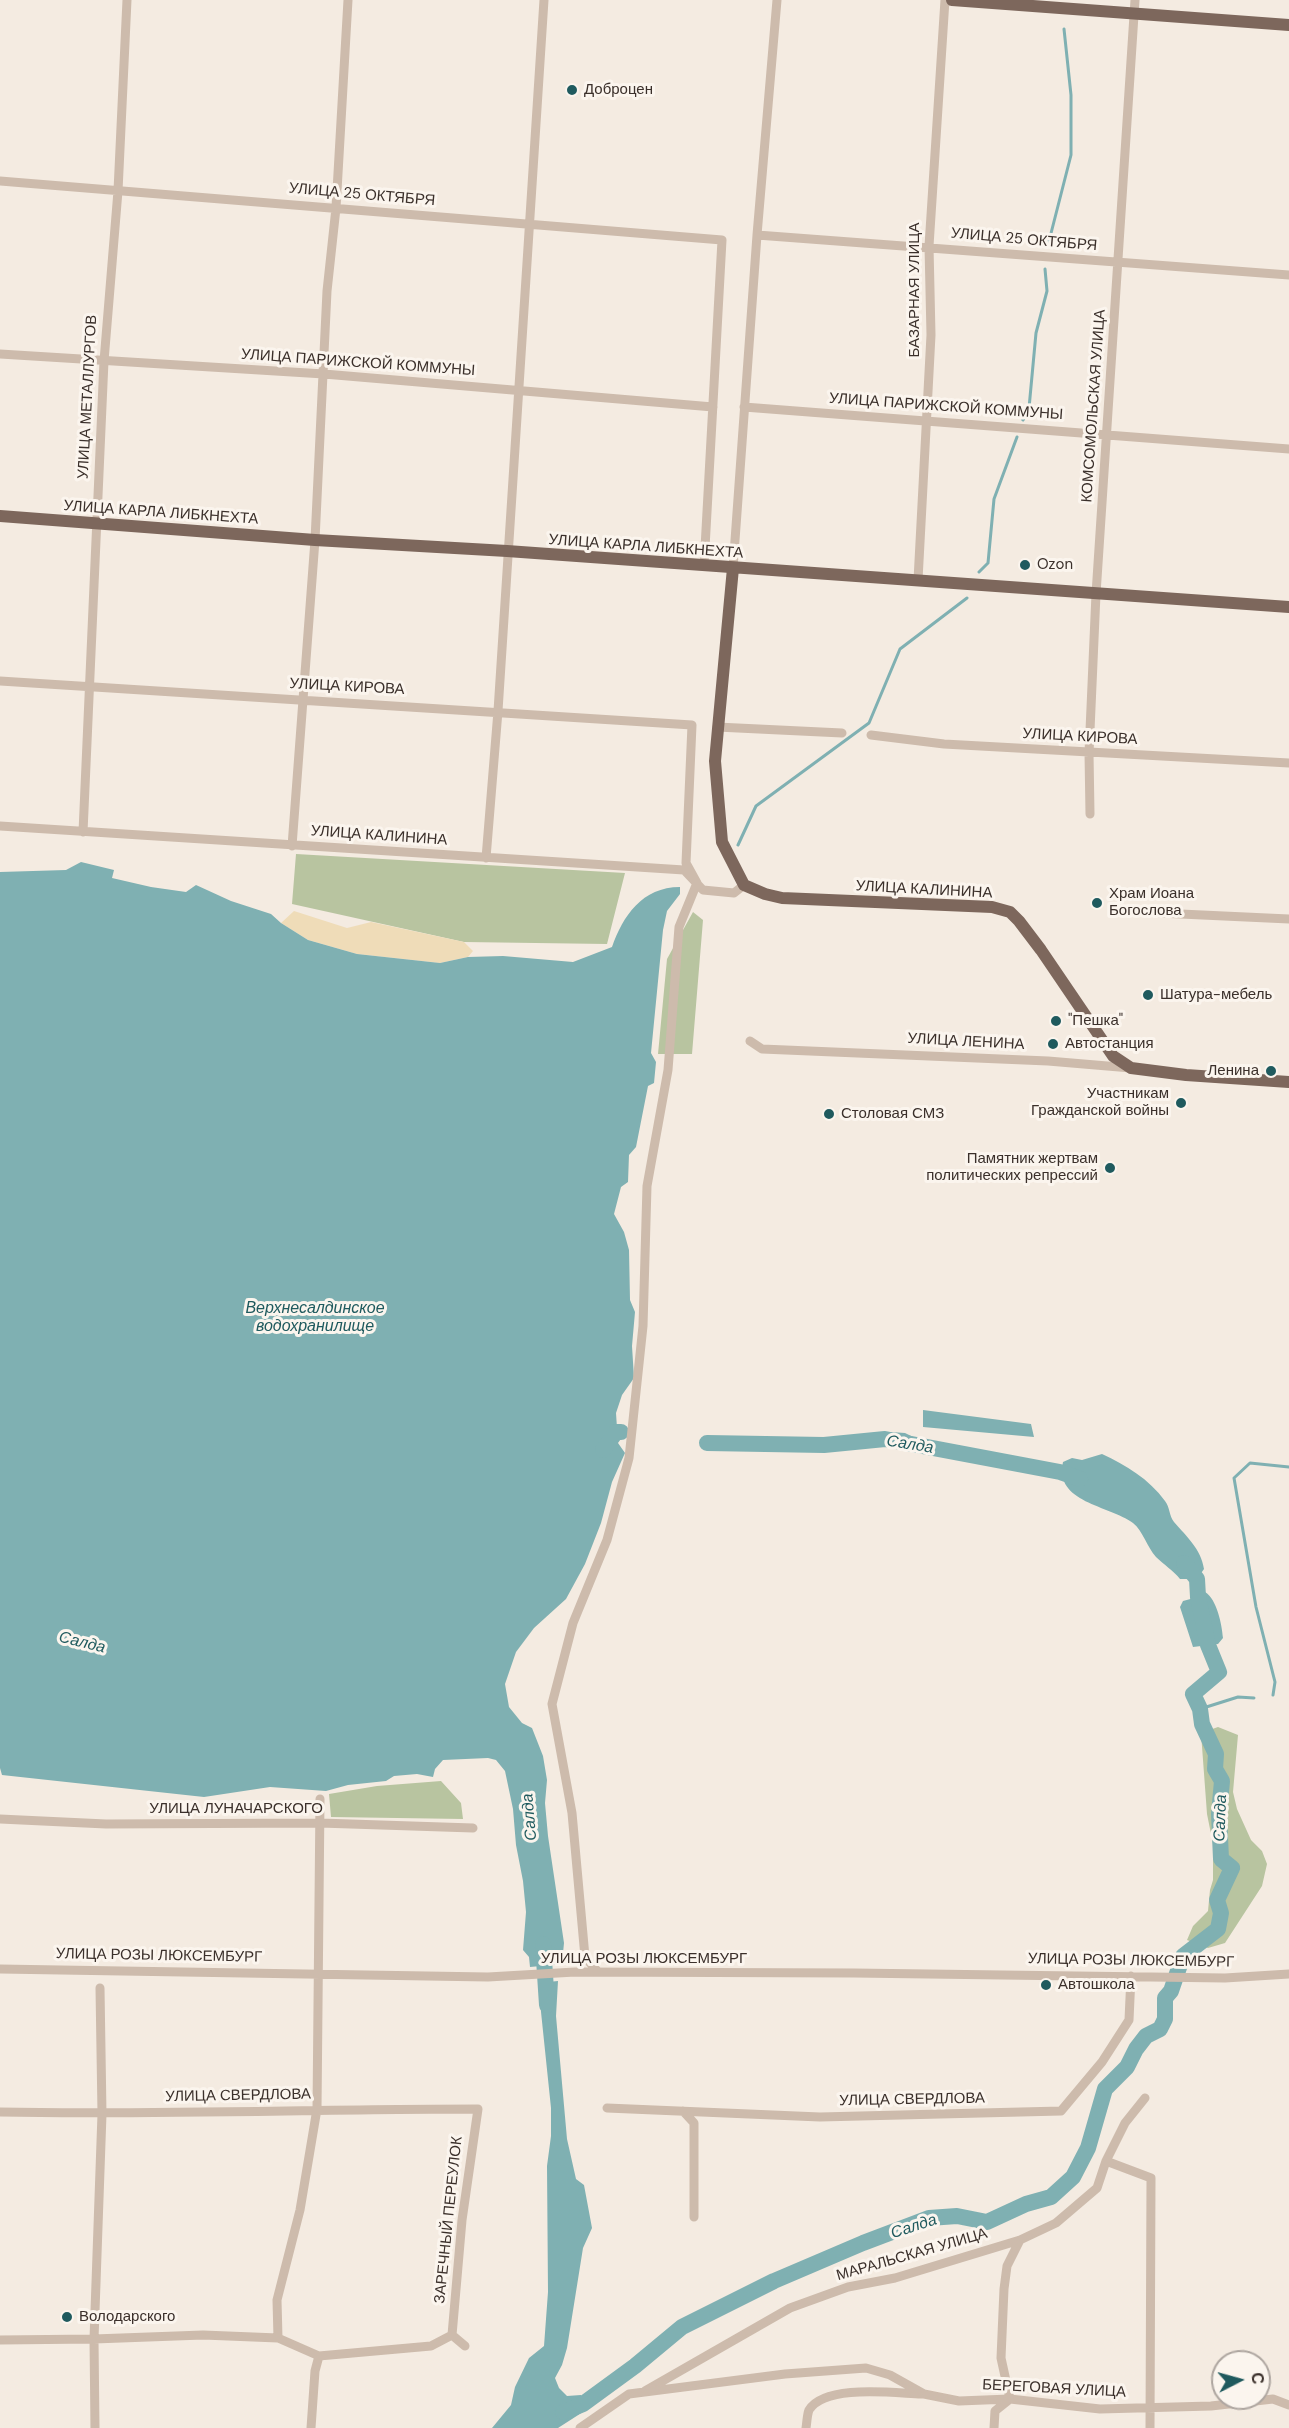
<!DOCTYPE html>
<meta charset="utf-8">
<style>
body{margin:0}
#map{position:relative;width:1289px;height:2428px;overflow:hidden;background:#f4ebe1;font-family:"DM Sans",sans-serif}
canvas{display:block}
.north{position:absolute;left:1211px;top:2350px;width:60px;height:60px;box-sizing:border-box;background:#fbf5ee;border:2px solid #aea6a0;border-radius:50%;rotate:84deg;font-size:16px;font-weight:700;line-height:24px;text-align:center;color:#3b302b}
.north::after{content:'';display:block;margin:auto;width:21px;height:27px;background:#1f5a5e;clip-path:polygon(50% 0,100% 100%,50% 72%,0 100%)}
</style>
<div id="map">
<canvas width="1289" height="2428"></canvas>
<div class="north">С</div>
</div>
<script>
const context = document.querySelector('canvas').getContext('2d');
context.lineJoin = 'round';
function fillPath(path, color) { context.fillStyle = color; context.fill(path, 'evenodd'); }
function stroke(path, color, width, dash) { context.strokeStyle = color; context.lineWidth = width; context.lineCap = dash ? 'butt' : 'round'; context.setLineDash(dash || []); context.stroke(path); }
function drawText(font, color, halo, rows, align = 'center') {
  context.font = font + ' "DM Sans",sans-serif'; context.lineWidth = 6; context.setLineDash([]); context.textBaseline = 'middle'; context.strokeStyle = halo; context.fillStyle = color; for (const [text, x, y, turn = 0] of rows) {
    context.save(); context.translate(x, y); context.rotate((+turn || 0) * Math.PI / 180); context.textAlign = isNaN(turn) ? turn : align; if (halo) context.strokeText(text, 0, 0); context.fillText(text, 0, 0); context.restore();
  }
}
fillPath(new Path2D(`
 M296,854L625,873L607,944L464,942L292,904Z
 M693,912L703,920L692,1054H658L667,959Z
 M1218,1727L1238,1735L1233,1792L1237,1809L1251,1840L1262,1851L1267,1864L1262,1886L1225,1943L1208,1948L1187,1940L1193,1926L1208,1911L1210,1890L1213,1880V1844L1207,1814L1201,1733Z
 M441,1781L461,1803L463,1819L331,1817L329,1794L377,1786Z`), '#b8c4a0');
fillPath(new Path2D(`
 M294,911L347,928L371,922L464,942L473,951L468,957L440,963L357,954L308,940L281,923Z`), '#efdcb8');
fillPath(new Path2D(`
 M81,862L114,870L112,878L151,887L186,892L196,885L231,901L271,914L281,923L308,940L357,954L440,963L468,957L503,956L573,962L612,947C623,916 642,887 680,887V894L667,911L663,930L651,1053L656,1062L654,1083L648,1086L636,1147L629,1155L628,1182L621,1187L614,1214L624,1232L629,1250L630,1300L635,1312L632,1346L634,1378L622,1395L616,1413L618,1443L625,1453L612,1482L601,1523L585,1564L566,1599L534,1628L516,1652L505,1684L509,1707L522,1723L532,1728L543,1756L547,1780L545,1803L548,1836L564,1943L563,1953L559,1954L562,1964L530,1967L529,1957L523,1950L526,1912L523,1881L516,1845L513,1809L505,1771L496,1760L488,1758L443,1760L435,1769L433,1777L417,1774L394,1776L386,1781L348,1785L326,1791L270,1787L204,1797L2,1775L0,1768V872L66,870Z
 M923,1410L1031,1424L1034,1437L923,1427Z
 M891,1432L905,1433L940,1450L930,1452L892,1446L886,1443L885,1439Z
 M1102,1454C1126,1465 1149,1479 1165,1501C1170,1507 1169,1516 1174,1522C1187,1537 1201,1549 1204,1569L1197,1579H1180C1173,1570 1164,1565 1156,1557C1147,1547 1143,1531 1133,1523C1109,1505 1054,1503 1063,1462L1072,1458L1082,1460Z
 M1205,1592C1217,1599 1222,1625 1223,1638L1218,1644L1193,1647L1180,1607L1183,1601L1198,1597Z
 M558,1981L556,2016L567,2139L576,2179L584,2185L592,2228L583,2248L567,2348L562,2365L555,2378L559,2388L567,2396L581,2395L586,2410L558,2428H492L511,2405L515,2387L529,2358L544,2346L548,2292L547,2166L551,2136V2108L538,1983Z`), '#7fb0b2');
stroke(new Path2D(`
 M1048,245L1071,155V95L1064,29
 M1023,420L1029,408L1036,333L1047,291L1045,269
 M979,572L988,563L994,499L1017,437
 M738,845L756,806L869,723L900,649L967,598
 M1273,1695L1275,1682L1256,1607L1234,1478L1250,1463L1289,1467
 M1200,1709L1238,1697L1254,1698`), '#7fb0b2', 3);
stroke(new Path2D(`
 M707,1443L824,1445L885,1439L1060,1472L1080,1479
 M603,1450L616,1432H621
 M543,1944L547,2005
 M563,2412L583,2404L635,2366L682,2327L774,2281L863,2243L929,2218L957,2216L987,2222L1026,2204L1051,2197L1073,2177L1088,2148L1105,2089L1127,2067L1136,2049L1146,2036L1160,2029L1165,2019V1998L1171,1991L1183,1956L1218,1929L1221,1913L1217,1900L1232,1868L1221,1859L1219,1814L1222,1781L1215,1769L1216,1754L1202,1724L1200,1709L1193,1694L1219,1672L1208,1645L1198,1597L1197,1579L1184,1563`), '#7fb0b2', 16);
stroke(new Path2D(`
 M0,181L722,240L704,566
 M757,235L1289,275
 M0,354L324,374L713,407
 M744,407L1289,449
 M733,568L757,235L777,0
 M918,580L931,335L929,246L945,0
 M0,681L692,725L686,863L697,883L679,927L668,1070L647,1186L643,1326L629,1458L607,1540L573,1623L552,1704L572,1813L585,1957L598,1972
 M717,727L842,733
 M871,735L944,744L1289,763
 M1090,814L1089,753L1096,594L1135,0
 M0,826L684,870L703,890L734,893L744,885
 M83,832L104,361L118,191L127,0
 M292,846L315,540L327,291L336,208L348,0
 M486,858L498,711L544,0
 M1159,913L1289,919
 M750,1041L762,1049L1048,1061L1131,1068
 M0,1819L106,1824L320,1823L473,1828
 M0,1969L488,1977L575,1972L854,1973L1225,1978L1289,1974
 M607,2108L820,2117L1061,2111L1102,2062L1129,2020L1131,1976
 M683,2111L694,2123V2217
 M0,2112C159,2115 318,2109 478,2109L462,2220L452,2335
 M1106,2161L1151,2178L1150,2428
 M278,2338L277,2300L300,2210L317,2109L320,1799
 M0,2340L94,2339L203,2335L278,2338L319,2356L431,2346L452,2335L465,2346
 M645,2391L790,2308L848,2287L895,2278L1020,2240L1056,2223L1097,2188L1106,2161L1125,2123L1145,2098
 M95,2428L94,2339L102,2114L100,1988
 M311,2428L315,2371L319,2356
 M580,2428L629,2394L785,2374L866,2368L890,2375L924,2394L959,2401L1010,2399L1100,2409L1211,2406L1273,2399L1289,2405
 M806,2428C807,2422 807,2415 809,2410C825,2384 893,2393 921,2394
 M994,2428L995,2411L1010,2399L1001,2358L1004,2289L1007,2266L1020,2240`), '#cdbbac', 9);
stroke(new Path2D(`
 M952,0L1289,25
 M0,516L315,540L507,551L1289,607
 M733,568L715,761L722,842L744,885L765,894L782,898L992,907L1010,912L1019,921L1041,950L1113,1056L1131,1068L1186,1075L1289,1082`), '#7d675c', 12);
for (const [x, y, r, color] of [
 [572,90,6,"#1f5a5e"],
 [1025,565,6,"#1f5a5e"],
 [1097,903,6,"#1f5a5e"],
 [1148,995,6,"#1f5a5e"],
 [1056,1021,6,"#1f5a5e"],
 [1053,1044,6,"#1f5a5e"],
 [1271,1071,6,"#1f5a5e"],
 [1181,1103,6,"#1f5a5e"],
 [829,1114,6,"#1f5a5e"],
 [1110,1168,6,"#1f5a5e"],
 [1046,1985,6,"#1f5a5e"],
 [67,2317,6,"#1f5a5e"]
]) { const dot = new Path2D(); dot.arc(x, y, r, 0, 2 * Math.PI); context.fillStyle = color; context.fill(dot); stroke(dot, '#fbf5ee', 2); }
drawText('15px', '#3b302b', '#fbf5ee', [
 ["Доброцен",584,90],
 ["Ozon",1037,565],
 ["Храм Иоана",1109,894],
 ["Богослова",1109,911],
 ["Шатура-мебель",1160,995],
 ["\"Пешка\"",1068,1021],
 ["Автостанция",1065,1044],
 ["Ленина",1259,1071,"right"],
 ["Участникам",1169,1094,"right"],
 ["Гражданской войны",1169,1111,"right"],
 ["Столовая СМЗ",841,1114],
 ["Памятник жертвам",1098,1159,"right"],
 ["политических репрессий",1098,1176,"right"],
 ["Автошкола",1058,1985],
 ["Володарского",79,2317]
], 'left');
drawText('15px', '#3b302b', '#fbf5ee', [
 ["УЛИЦА 25 ОКТЯБРЯ",362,195,5],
 ["УЛИЦА 25 ОКТЯБРЯ",1024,240,5],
 ["БАЗАРНАЯ УЛИЦА",915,290,-90],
 ["УЛИЦА ПАРИЖСКОЙ КОММУНЫ",358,363,4],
 ["УЛИЦА МЕТАЛЛУРГОВ",88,397,-87],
 ["КОМСОМОЛЬСКАЯ УЛИЦА",1094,406,-86],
 ["УЛИЦА ПАРИЖСКОЙ КОММУНЫ",946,407,4],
 ["УЛИЦА КАРЛА ЛИБКНЕХТА",161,513,4],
 ["УЛИЦА КАРЛА ЛИБКНЕХТА",646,547,4],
 ["УЛИЦА КИРОВА",347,687,3],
 ["УЛИЦА КИРОВА",1080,737,3],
 ["УЛИЦА КАЛИНИНА",379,836,4],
 ["УЛИЦА КАЛИНИНА",924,890,3],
 ["УЛИЦА ЛЕНИНА",966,1042,3],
 ["УЛИЦА ЛУНАЧАРСКОГО",236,1809],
 ["УЛИЦА РОЗЫ ЛЮКСЕМБУРГ",159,1956,1],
 ["УЛИЦА РОЗЫ ЛЮКСЕМБУРГ",644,1959],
 ["УЛИЦА РОЗЫ ЛЮКСЕМБУРГ",1131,1961,1],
 ["УЛИЦА СВЕРДЛОВА",238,2096,-1],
 ["УЛИЦА СВЕРДЛОВА",912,2100,-1],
 ["ЗАРЕЧНЫЙ ПЕРЕУЛОК",449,2220,-84],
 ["МАРАЛЬСКАЯ УЛИЦА",912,2255,-16],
 ["БЕРЕГОВАЯ УЛИЦА",1054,2389,3]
]);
drawText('italic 16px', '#1f5a5e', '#fbf5ee', [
 ["Верхнесалдинское",315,1309],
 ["водохранилище",315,1327],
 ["Салда",910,1445,9],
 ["Салда",82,1643,14],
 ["Салда",530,1817,-95],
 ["Салда",1221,1818,-88],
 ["Салда",914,2227,-18]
]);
</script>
